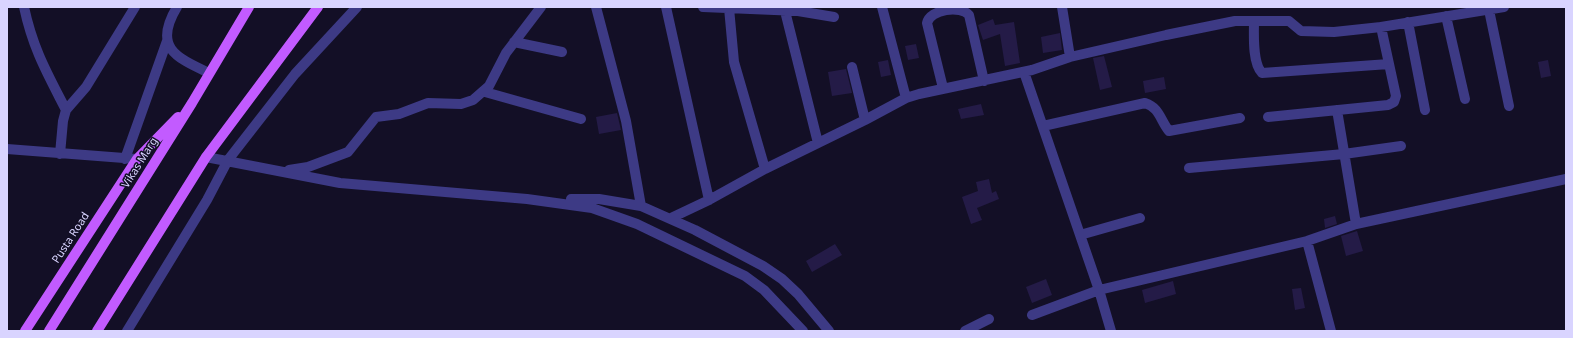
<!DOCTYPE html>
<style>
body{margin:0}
#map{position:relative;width:1573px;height:338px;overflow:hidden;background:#130f26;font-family:"Noto Sans",sans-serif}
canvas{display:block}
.frame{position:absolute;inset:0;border:8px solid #d9d4ff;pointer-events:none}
</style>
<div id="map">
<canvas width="1573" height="338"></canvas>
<div class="frame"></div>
</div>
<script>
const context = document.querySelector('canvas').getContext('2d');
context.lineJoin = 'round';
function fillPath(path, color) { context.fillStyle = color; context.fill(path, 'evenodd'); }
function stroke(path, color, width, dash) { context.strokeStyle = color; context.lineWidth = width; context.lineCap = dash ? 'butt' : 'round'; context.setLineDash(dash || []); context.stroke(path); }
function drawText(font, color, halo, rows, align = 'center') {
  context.font = font + ' "Noto Sans",sans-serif'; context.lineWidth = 3; context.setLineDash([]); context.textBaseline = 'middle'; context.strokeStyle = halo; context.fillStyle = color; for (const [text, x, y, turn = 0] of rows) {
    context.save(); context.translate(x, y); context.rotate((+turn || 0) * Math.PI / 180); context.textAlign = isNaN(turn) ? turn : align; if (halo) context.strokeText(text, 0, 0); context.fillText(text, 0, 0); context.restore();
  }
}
fillPath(new Path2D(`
 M993,19L995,25L1014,22L1020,63L1005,66L1000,34L983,40L978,25Z
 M1060,33L1062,50L1043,53L1041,37Z
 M916,44L919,58L908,60L905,46Z
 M1104,56L1112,87L1100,90L1093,58Z
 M888,60L891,75L881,77L878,62Z
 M1548,60L1551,76L1541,78L1538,62Z
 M846,69L852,93L832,96L828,72Z
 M1164,77L1166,89L1145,93L1143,81Z
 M981,104L984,115L961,119L958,109Z
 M617,113L621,130L599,134L596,117Z
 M989,179L992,193L996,191L999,199L977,208L982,220L971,224L962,197L978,191L976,182Z
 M1335,216L1337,224L1325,228L1324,219Z
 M1357,231L1363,251L1346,256L1341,236Z
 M835,244L842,255L812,272L806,261Z
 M1046,279L1052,295L1032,303L1026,287Z
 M1173,281L1176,294L1145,303L1142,290Z
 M1301,288L1305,308L1295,310L1292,289Z`), '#241b47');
stroke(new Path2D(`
 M24,7C33,49 47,73 66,110
 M177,7C153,47 175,57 209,73
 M596,7L626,121L641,206
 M666,7L709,200
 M703,7L798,11L834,17
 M784,7L818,143
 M882,7L906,98
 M1062,7L1070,57
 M729,8L734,62L765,169
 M1489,10L1509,106
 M1446,16L1465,99
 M1254,21C1254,34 1252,63 1262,73L1389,64
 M1408,22L1425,110
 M514,42L562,52
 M852,67L865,120
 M1024,72L1099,290L1111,331
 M943,88L927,23C930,9 961,5 969,15L984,81
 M485,92L581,119
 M1337,110L1356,224
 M1268,117L1388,105L1394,102L1396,96L1381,27
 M1043,126L1145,103C1160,108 1160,120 1169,131L1240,118
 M7,149L137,159
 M60,154L63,121L66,110L86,87L135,7
 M206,157L340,183L527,199L592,208L637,224L745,276L764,290L803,331
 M125,159L167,41
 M1189,168L1344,154L1401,146
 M289,170L308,167L348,152L376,117L399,114L428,103L461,104L473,100L489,86L506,53L541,7
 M571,199H599L641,206L695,230L763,266L782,279L798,294L829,331
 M671,218L709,200L765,169L865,120L906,98L919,94L1032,70L1070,57L1166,35L1235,21H1289L1301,31L1334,32L1381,27L1504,7
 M1080,235L1140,218
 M1307,241L1331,331
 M1032,315L1099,290L1307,241L1356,224L1566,179
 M127,331L207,200L228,160L295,74L357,7
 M965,331L989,319`), '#3d3a85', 10);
stroke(new Path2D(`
 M25,331L137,159L178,117
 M49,331L192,103L249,7
 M97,331L206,157L318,7`), '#c25bff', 10);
drawText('11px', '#d9d4ff', '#130f26', [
 ["Vikas Marg",140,163,-58],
 ["Pusta Road",71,238,-57]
]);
</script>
